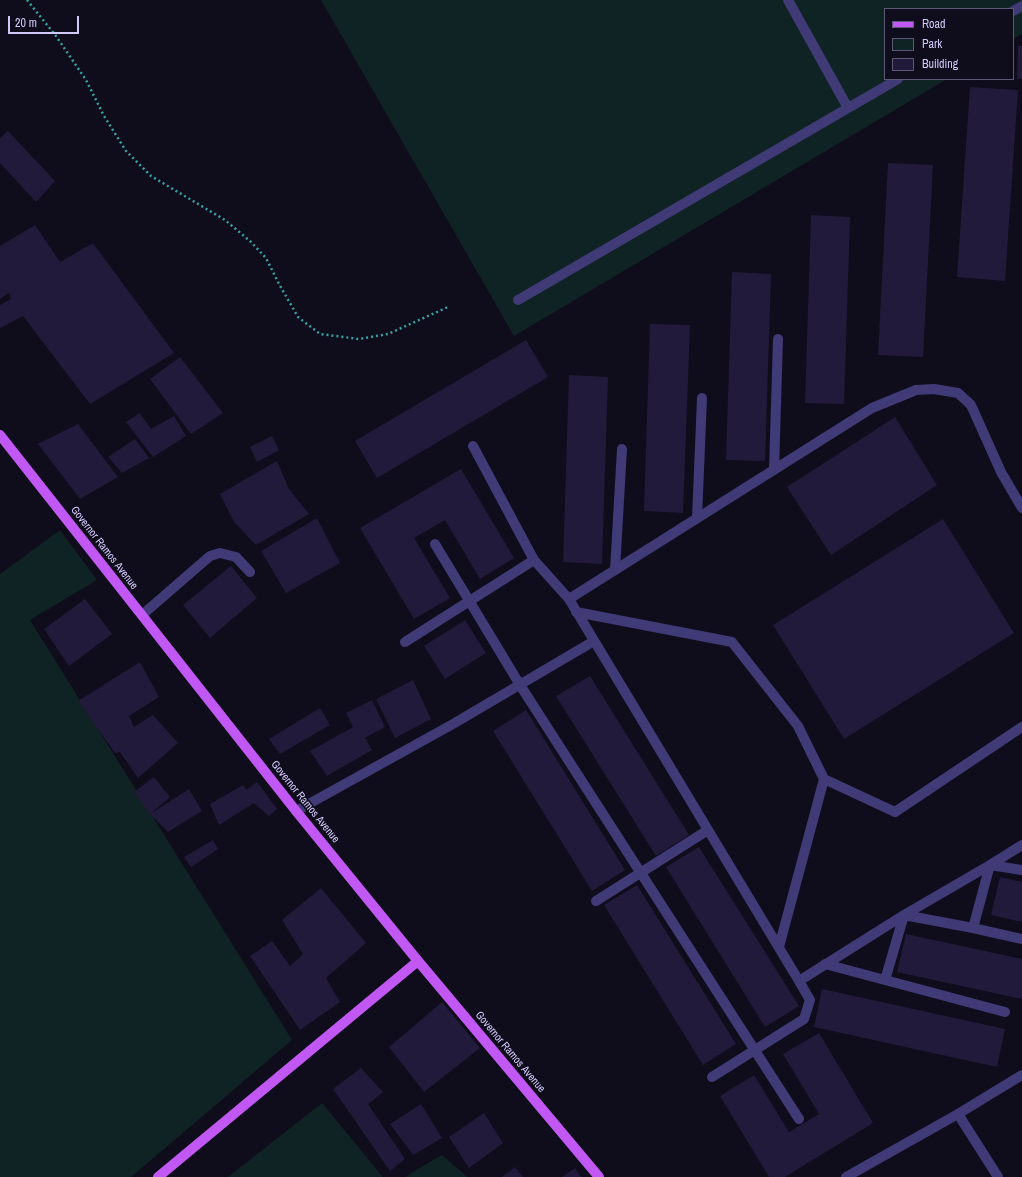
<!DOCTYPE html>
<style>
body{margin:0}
#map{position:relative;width:1022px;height:1177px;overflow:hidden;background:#0f0c1b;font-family:"Archivo Narrow",sans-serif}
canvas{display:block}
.legend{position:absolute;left:884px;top:8px;width:130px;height:72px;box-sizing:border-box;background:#0f0c1b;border:1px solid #5d5875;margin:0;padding:5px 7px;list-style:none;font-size:12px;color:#d2c9fb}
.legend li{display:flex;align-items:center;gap:8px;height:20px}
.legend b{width:20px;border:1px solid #5d5875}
.scale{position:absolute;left:8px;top:16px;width:71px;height:18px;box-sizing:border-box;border:2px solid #d2c9fb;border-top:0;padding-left:5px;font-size:12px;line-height:14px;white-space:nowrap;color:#d2c9fb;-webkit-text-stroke:3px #0f0c1b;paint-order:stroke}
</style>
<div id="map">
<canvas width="1022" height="1177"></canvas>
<ul class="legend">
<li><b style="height:5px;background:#c258f3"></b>Road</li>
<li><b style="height:11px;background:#102324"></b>Park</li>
<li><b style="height:11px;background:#221a3a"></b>Building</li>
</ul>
<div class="scale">20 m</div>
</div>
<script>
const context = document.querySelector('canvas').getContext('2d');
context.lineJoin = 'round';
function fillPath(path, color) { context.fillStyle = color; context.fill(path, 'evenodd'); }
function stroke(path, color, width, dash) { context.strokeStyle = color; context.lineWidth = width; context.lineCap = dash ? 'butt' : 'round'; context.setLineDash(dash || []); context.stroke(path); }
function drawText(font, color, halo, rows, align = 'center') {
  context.font = font + ' "Archivo Narrow",sans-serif'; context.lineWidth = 3.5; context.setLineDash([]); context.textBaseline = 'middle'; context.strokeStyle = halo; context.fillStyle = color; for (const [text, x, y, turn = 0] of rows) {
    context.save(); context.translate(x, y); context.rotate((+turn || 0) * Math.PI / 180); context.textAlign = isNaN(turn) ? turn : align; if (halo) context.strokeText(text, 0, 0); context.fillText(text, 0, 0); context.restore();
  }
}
fillPath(new Path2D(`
 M321,0H1022V34L1013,39V9H885V79H947L514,336Z
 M60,530L97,580L30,620L292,1040L131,1177H0V574Z
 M322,1103L383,1177H228Z
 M442,1155L467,1177H406L411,1173Z`), '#102324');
fillPath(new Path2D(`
 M1018,46H1022V79H1017Z
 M970,87L1018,90L1005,281L957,277Z
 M8,131L55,181L36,202L0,163V138Z
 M888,163L933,165L923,357L878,355Z
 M811,215L850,217L844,404L805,403Z
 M35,225L60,262L93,243L174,353L90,404L23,316L0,328V305L11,299L9,293L0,299V246Z
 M732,272L771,274L765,461L726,460Z
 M650,324L690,325L683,513L644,511Z
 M526,340L548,377L377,478L355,441Z
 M180,357L223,413L191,434L150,379Z
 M569,375L608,377L602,564L563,562Z
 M140,413L151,429L174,416L186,436L153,457L126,422Z
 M895,417L937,485L831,555L787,487Z
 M78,424L118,477L80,499L38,444Z
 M272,436L279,450L257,462L250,447Z
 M135,439L149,458L122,473L108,457Z
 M277,461L289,489L309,514L256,545L234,522L220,494Z
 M461,469L514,558L480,579L445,520L414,538L450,598L414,619L360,528Z
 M317,518L340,563L286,593L261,551Z
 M943,519L1014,633L844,739L773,625Z
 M231,566L257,598L210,638L183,605Z
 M85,599L112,634L69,666L44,629Z
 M465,620L486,653L445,679L424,646Z
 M140,662L159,697L129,716L134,727L153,715L178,743L138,778L120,752L115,753L78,701Z
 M590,676L689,835L656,856L556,696Z
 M413,680L431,719L395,738L376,699Z
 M372,700L385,727L365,738L372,750L327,776L310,751L353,727L346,713Z
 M320,708L330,725L280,754L269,739Z
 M526,710L625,870L592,891L493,731Z
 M154,777L170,797L150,814L134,792Z
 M257,782L277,809L269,816L254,803L219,825L210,804L243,785L246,790Z
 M189,789L202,811L168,832L150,814Z
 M213,840L218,849L191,867L184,857Z
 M699,847L799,1006L765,1027L666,867Z
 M1000,877L1022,882V922L991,915Z
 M637,885L736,1044L703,1065L604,905Z
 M321,888L366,943L326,978L340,1002L300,1030L250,956L272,941L290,966L303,954L282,920Z
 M906,934L1022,959V999L897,972Z
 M822,989L1005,1029L997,1067L814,1027Z
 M442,1002L480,1048L424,1092L389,1047Z
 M819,1033L873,1123L785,1177H769L720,1096L754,1075L789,1132L819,1114L783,1054Z
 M361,1068L383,1092L368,1104L405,1159L390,1171L333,1089Z
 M421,1104L442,1138L413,1155L390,1124Z
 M484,1113L503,1143L469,1168L449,1137Z
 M515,1167L523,1177H502Z
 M575,1168L581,1177H562Z`), '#221a3a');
stroke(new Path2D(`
 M27,0L56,36L86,80L104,116L126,151L151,176L225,220L250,241L266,258L279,284L298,317L320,334L359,339L388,334L448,307`), '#35a4a4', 2.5, [2, 3]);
stroke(new Path2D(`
 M788,0L848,108
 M1013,11L1022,6
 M518,300L898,79
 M473,446L534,560
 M774,470L778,339
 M1022,508L1001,472L971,405L958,393L934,389L916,390L872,408L569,599L799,981L904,915L990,865L1022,845
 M697,518L702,398
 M435,544L520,685L799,1119
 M615,570L622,449
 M576,612L732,642L798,726L824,779L779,947
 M142,615L210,556L220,553L236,557L250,572
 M405,642L534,560L569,599
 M824,779L895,812L1022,727
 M296,811L453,724L594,641
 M596,901L708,830
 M973,928L990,865L1022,870
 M825,964L1005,1012
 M885,980L904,915L973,928L1022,939
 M712,1077L804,1019L810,1000L799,981
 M958,1114L998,1177
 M846,1177L958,1114L1022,1075`), '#403a76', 10);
stroke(new Path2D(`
 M0,435L296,811L418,961L599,1177
 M158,1177L418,961`), '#c258f3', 10);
drawText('11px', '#d2c9fb', '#0f0c1b', [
 ["Governor Ramos Avenue",104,548,52],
 ["Governor Ramos Avenue",305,802,51],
 ["Governor Ramos Avenue",510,1052,50]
]);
</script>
